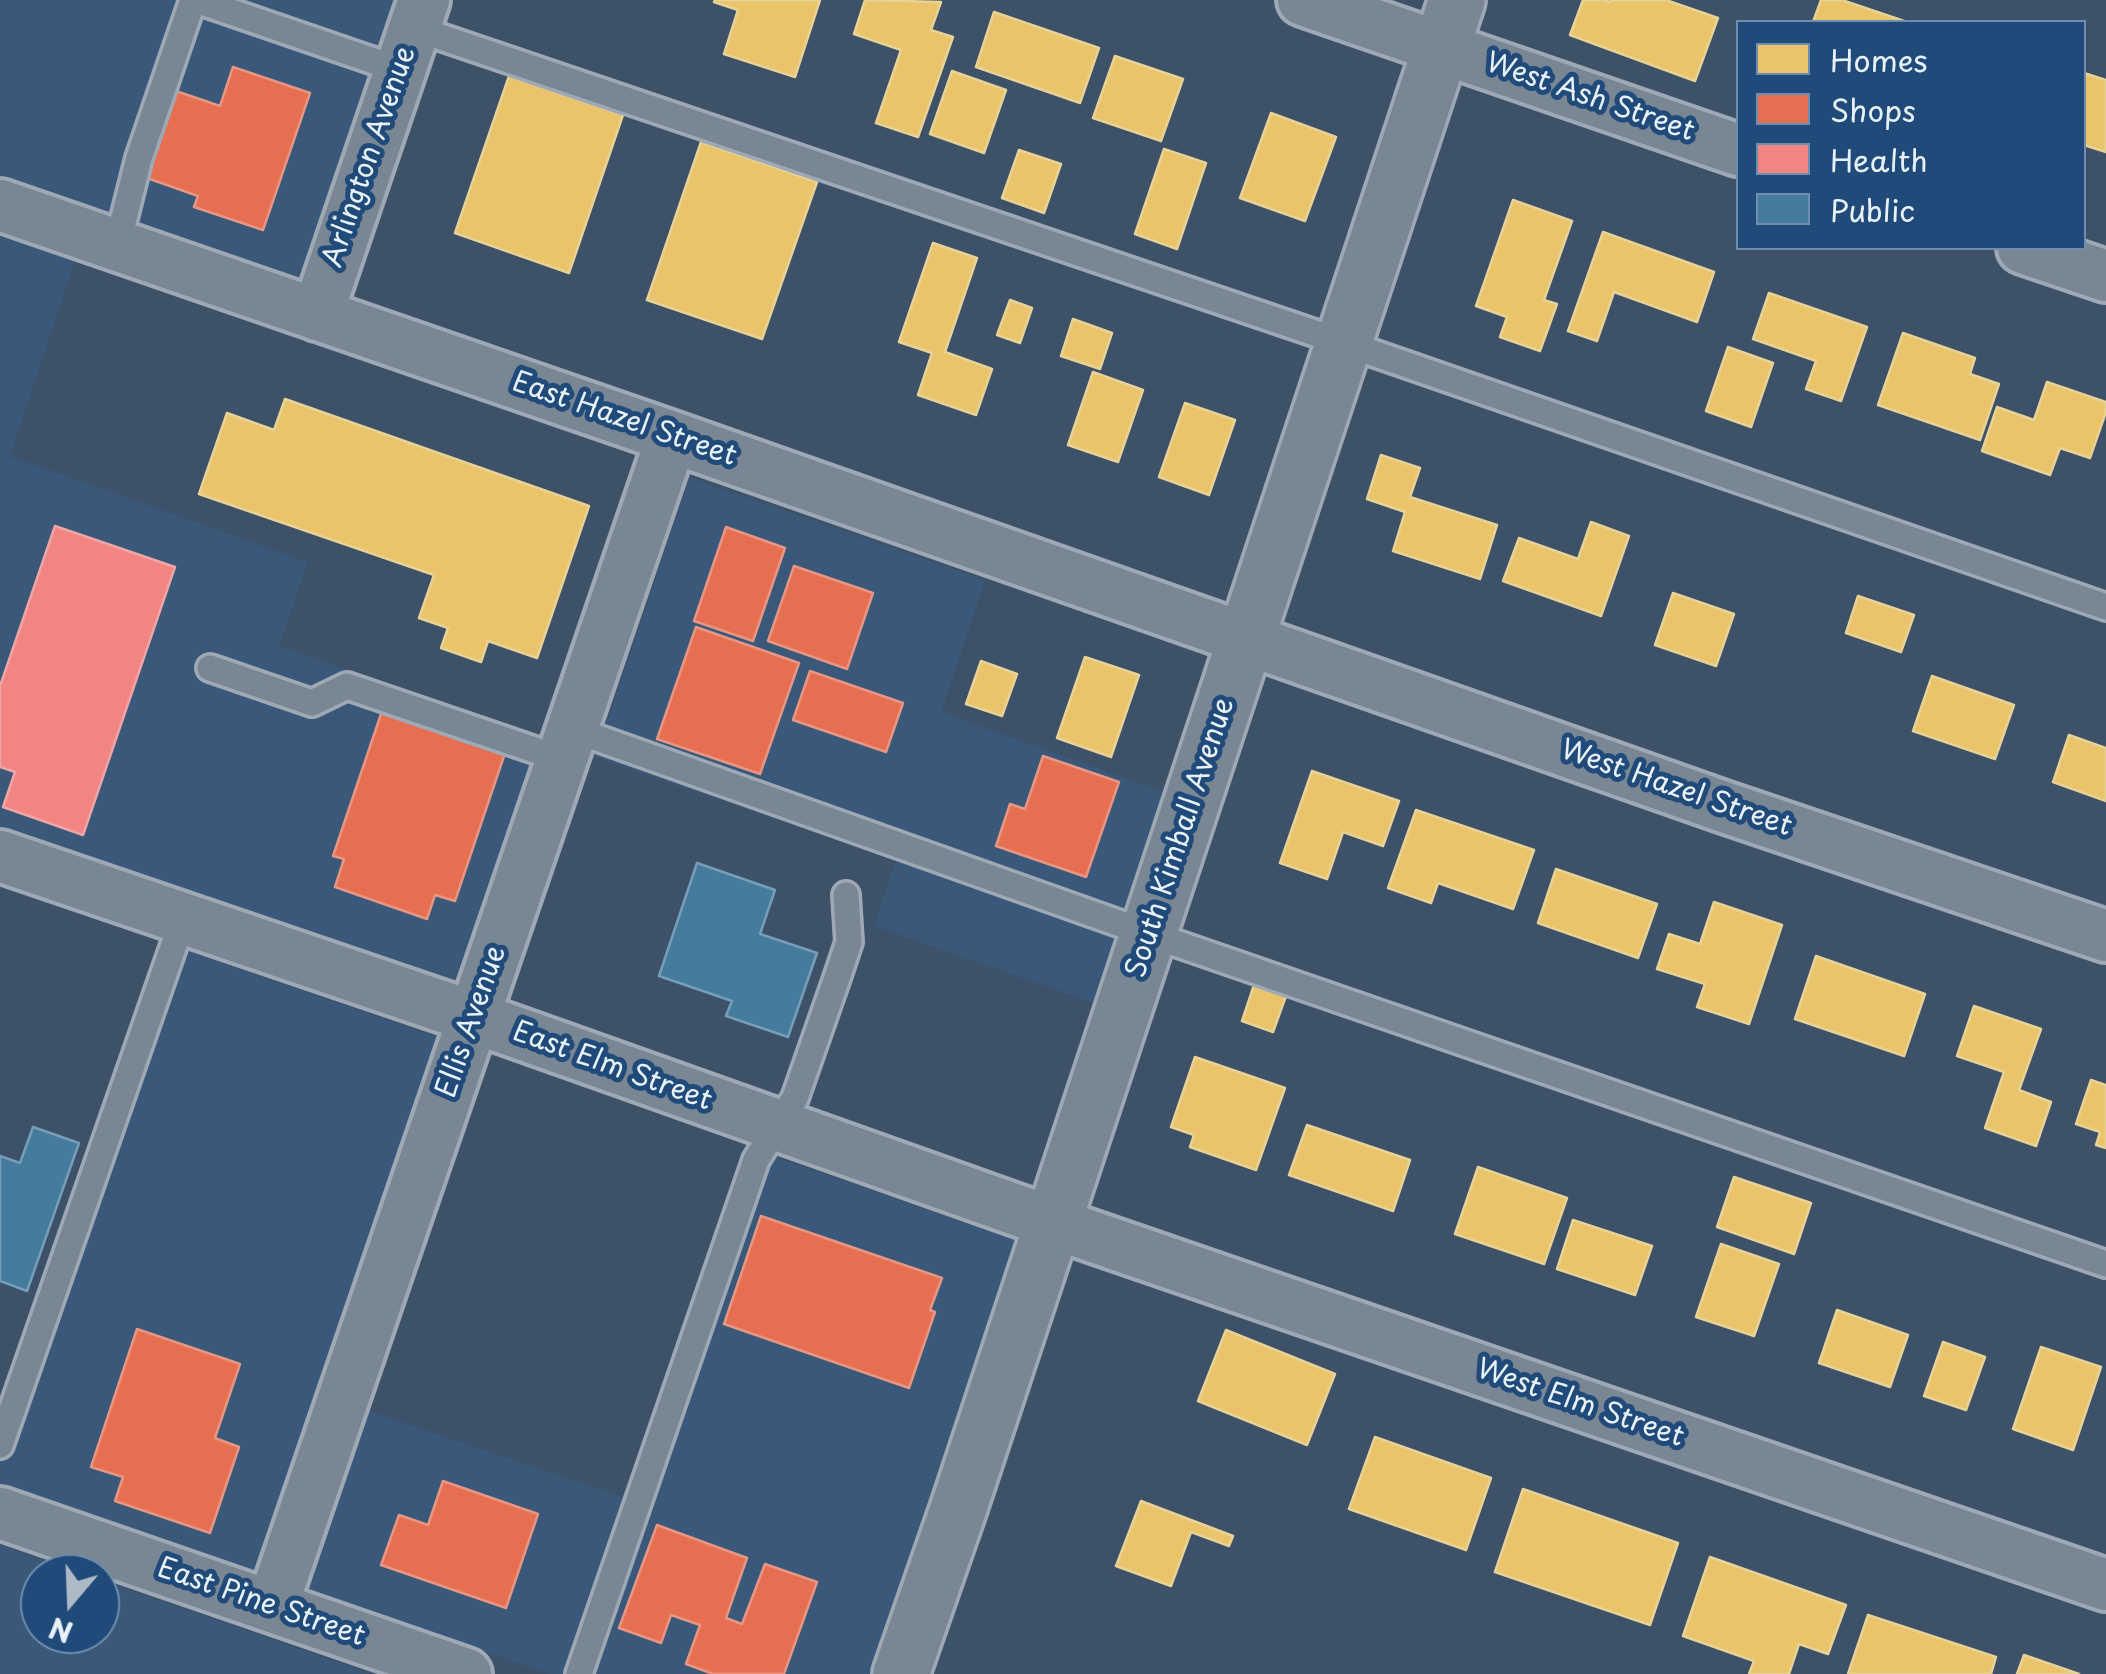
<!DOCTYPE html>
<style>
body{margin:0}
#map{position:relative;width:2106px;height:1674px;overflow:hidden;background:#3d5269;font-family:"Playpen Sans",sans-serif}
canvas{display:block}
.legend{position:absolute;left:1736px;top:20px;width:350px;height:230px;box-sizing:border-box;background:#1f4a7a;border:2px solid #6f8dac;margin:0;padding:12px 18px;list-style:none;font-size:30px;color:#e8f1f8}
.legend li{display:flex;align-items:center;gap:20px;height:50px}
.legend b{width:50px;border:2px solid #6f8dac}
.north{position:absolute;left:20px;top:1554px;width:100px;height:100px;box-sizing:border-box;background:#1f4a7a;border:2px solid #6f8dac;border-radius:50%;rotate:199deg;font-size:28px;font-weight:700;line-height:40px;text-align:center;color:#e8f1f8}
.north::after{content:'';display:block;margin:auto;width:35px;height:45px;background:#acb9c6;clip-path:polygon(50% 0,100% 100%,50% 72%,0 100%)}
</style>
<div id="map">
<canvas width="2106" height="1674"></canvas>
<ul class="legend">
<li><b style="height:28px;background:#e9c46a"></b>Homes</li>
<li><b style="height:28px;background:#e76f51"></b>Shops</li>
<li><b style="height:28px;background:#f28482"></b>Health</li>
<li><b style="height:28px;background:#457b9d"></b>Public</li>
</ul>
<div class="north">N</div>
</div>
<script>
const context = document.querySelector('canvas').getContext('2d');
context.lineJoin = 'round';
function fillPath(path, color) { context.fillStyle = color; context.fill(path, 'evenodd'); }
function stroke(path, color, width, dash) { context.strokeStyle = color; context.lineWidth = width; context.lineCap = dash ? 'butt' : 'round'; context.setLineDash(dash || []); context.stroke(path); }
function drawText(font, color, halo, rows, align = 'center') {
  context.font = font + ' "Playpen Sans",sans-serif'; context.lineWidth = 10; context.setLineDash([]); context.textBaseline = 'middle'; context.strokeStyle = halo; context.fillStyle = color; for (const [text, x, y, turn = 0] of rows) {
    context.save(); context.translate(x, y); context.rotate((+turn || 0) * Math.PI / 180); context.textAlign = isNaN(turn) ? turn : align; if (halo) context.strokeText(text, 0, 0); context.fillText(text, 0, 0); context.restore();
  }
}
fillPath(new Path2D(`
 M0,0H394L299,282L92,210L10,456L308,562L279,646L539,736L455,986L0,831Z
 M690,478L985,580L941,712L1169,794L1097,1004L874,926L896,860L595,757Z
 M161,942L437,1037L316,1393L623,1497L744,1146L1016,1241L869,1674H550L0,1484V1419Z
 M0,1545L83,1574H40V1634H100V1580L372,1674H0Z`), '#3a5879');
const homes = new Path2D(`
 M715,0H820L795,77L724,54L738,10L714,2Z
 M865,0L941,2L931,30L953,37L918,137L876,123L901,50L854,34Z
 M1583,0H1604L1610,2L1611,0H1666L1718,18L1695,81L1570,35Z
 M1821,0H1842L1907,22H1813Z
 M994,12L1099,48L1080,103L976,67Z
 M1115,56L1183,79L1161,141L1093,118Z
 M952,71L1006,90L984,153L930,134Z
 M2084,73L2106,80V152L2084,145Z
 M509,76L623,115L569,273L455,233Z
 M1271,113L1336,137L1305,221L1240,198Z
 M701,142L817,182L762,339L647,300Z
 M1164,149L1206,163L1177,249L1135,234Z
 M1019,150L1061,164L1044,213L1002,198Z
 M1513,200L1572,221L1544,300L1557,304L1540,351L1500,337L1507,317L1476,306Z
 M1603,232L1714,272L1697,322L1614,292L1597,341L1568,331Z
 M933,243L977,258L945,352L992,369L976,415L918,395L932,353L899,342Z
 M1769,293L1867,327L1841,401L1806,389L1816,361L1753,339Z
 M1010,300L1032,308L1020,343L997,335Z
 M1073,319L1112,333L1100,369L1061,356Z
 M1903,333L1975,358L1970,374L1999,384L1980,440L1878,405Z
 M1728,347L1773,363L1751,427L1706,411Z
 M1093,372L1143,390L1118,462L1068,445Z
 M2047,382L2106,402V412L2090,458L2060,448L2050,475L1982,451L1997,407L2034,420Z
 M285,399L589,506L537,658L488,641L481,662L441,648L448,628L419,618L434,575L199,494L227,413L274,430Z
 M1185,403L1235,420L1209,495L1159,477Z
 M1381,455L1420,468L1410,497L1497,525L1480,579L1393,551L1405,512L1367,499Z
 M1591,522L1629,536L1601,616L1503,581L1519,538L1578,559Z
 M1673,593L1734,614L1716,666L1655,645Z
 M1858,596L1914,615L1901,652L1846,633Z
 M1085,657L1139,675L1111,757L1057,738Z
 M981,661L1017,674L1002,716L966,704Z
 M1932,676L2014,705L1995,759L1913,731Z
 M2069,735L2106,748V801L2053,782Z
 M1312,771L1399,801L1383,846L1343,832L1327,879L1280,863Z
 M1416,810L1534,850L1513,909L1438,883L1431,903L1388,888Z
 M1556,869L1657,904L1638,958L1538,923Z
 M1714,902L1782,925L1749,1024L1697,1007L1705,984L1657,969L1669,934L1700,944Z
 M1816,956L1925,994L1904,1056L1795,1019Z
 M1254,985L1286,996L1273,1032L1242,1021Z
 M1974,1006L2041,1029L2019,1090L2051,1102L2036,1146L1985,1128L2004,1072L1957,1056Z
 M1195,1057L1285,1088L1256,1170L1190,1147L1194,1135L1171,1127Z
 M2091,1080L2106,1085V1148L2096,1145L2100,1132L2076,1124Z
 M1307,1125L1410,1160L1393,1211L1289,1175Z
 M1478,1167L1567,1198L1544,1264L1455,1234Z
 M1734,1177L1811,1203L1794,1254L1717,1227Z
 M1573,1220L1652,1246L1635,1295L1557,1269Z
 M1721,1244L1779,1264L1754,1336L1696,1317Z
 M1837,1310L1908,1335L1890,1387L1819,1363Z
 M1226,1330L1335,1374L1307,1445L1198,1401Z
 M1943,1342L1985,1357L1966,1410L1924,1396Z
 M2041,1347L2101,1367L2073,1450L2013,1429Z
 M1375,1437L1491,1478L1466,1550L1349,1509Z
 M1523,1489L1678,1543L1650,1625L1495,1572Z
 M1141,1501L1233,1536L1229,1546L1191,1532L1171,1586L1116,1566Z
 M1710,1557L1846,1605L1828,1654L1799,1644L1789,1674H1749L1754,1661L1683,1636Z
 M1868,1615L1996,1657L1991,1674H1848Z
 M2024,1655L2079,1674H2017Z`);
fillPath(homes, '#e9c46a');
stroke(homes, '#e9d295', 2.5);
const shops = new Path2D(`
 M233,67L310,93L263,230L194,207L198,196L144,177L173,90L220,106Z
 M726,527L785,548L753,641L694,621Z
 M794,566L873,593L847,669L768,641Z
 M696,627L799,663L760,774L657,739Z
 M810,671L903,703L886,752L793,720Z
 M382,711L505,753L455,901L435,895L427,919L335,887L344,859L333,856Z
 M1043,756L1119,782L1086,877L996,846L1010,804L1025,809Z
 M761,1216L942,1278L930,1310L935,1312L909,1388L724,1324Z
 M137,1329L240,1364L215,1438L239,1447L210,1533L115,1501L123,1477L91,1467Z
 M443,1481L538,1514L506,1608L381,1565L399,1515L428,1525Z
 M657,1525L747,1558L726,1618L742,1624L765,1564L817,1582L784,1674H713L686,1664L700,1625L671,1615L661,1643L619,1628Z`);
fillPath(shops, '#e76f51');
stroke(shops, '#e79683', 2.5);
const health = new Path2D(`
 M55,526L175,567L83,835L3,807L15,772L0,767V686Z`);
fillPath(health, '#f28482');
stroke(health, '#efa5a5', 2.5);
const public = new Path2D(`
 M697,863L775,890L760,934L817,953L788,1037L726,1016L732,1001L659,976Z
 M33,1127L79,1143L27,1291L0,1281V1156L20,1163Z`);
fillPath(public, '#457b9d');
stroke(public, '#769eb8', 2.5);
const service = new Path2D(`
 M196,0L400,70
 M414,28L1344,343L2106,607
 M117,246L139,158L193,0
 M210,668L312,703L347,686L561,759
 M572,729L1149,934L2106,1264
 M0,1445L183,919
 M579,1674L756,1160L795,1098L838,975L849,942L846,895`);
const minor = new Path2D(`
 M1303,0L1738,150
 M0,205L672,437L1724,807L2106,936
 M2023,248L2106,276
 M317,315L424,0
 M0,856L473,1017L1053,1223L2106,1585
 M0,1513L466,1674
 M272,1607L672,437`);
const tertiary = new Path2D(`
 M901,1674L958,1510L1457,0`);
stroke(service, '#9ea9b5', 32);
stroke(minor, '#9ea9b5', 58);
stroke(tertiary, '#9ea9b5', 62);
stroke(service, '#798694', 25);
stroke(minor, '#798694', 50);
stroke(tertiary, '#798694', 55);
drawText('28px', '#e8f1f8', '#1f4a7a', [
 ["West Ash Street",1590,98,19],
 ["Arlington Avenue",370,157,-71],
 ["East Hazel Street",624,420,19],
 ["West Hazel Street",1676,789,19],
 ["South Kimball Avenue",1181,838,-72],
 ["Ellis Avenue",472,1022,-71],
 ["East Elm Street",612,1067,20],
 ["West Elm Street",1580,1404,19],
 ["East Pine Street",261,1603,19]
]);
</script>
